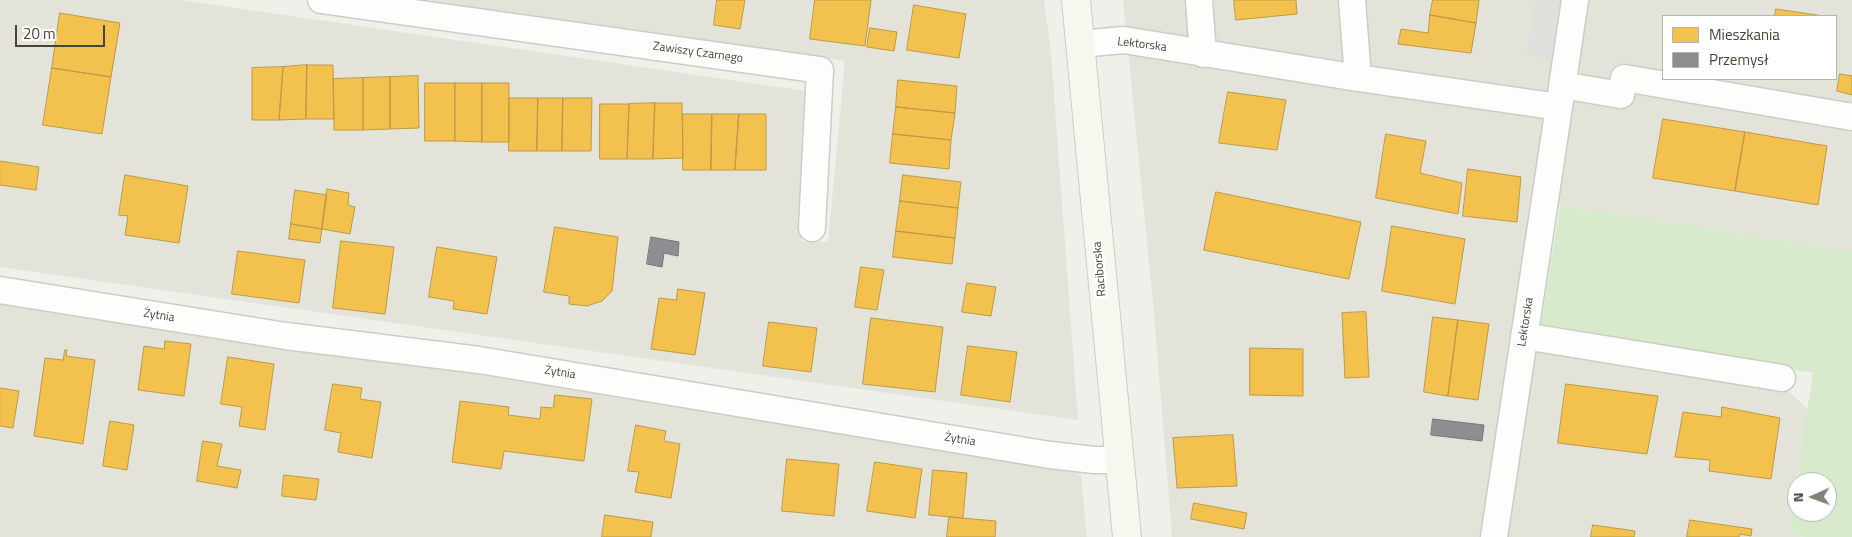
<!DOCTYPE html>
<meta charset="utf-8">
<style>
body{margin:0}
#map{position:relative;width:1852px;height:537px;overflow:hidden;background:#f0f0eb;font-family:"Titillium Web",sans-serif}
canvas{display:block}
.legend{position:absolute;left:1662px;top:15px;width:175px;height:65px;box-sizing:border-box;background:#fff;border:1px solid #b5b4af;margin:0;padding:6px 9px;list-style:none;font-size:15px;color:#464337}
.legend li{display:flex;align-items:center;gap:10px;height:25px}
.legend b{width:25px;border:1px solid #b5b4af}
.north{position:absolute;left:1787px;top:472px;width:50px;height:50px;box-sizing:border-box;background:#fff;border:1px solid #b5b4af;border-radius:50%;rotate:268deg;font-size:14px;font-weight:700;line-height:20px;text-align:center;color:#464337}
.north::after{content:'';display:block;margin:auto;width:18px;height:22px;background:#828076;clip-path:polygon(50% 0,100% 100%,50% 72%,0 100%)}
.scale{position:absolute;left:15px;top:25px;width:90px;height:22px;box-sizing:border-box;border:2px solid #464337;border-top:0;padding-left:6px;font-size:15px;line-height:18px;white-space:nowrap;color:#464337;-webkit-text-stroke:4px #fff;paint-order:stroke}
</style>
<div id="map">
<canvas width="1852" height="537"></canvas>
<ul class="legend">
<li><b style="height:14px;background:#f2c14e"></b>Mieszkania</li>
<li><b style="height:14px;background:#8d8d92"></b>Przemysł</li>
</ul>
<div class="north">N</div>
<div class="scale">20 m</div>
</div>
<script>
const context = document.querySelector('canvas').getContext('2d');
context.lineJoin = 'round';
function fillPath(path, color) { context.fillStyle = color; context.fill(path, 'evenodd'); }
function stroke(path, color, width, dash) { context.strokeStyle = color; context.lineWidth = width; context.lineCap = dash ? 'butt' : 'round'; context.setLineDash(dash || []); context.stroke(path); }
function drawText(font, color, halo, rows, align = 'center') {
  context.font = font + ' "Titillium Web",sans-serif'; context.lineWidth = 5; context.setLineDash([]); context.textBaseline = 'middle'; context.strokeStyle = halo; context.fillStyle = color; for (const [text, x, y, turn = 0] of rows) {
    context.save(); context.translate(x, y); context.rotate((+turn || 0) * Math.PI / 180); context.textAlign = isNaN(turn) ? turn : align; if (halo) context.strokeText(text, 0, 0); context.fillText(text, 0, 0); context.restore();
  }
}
fillPath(new Path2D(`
 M0,0H181L806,91L802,242H828L845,61L432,2V0H1044L1051,53L1078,420L0,267Z
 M1123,0H1852V251L1560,205L1544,206L1524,336L1507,345L1784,387L1808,409L1788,534L1803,537H1172L1154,314ZM1663,16H1836V79H1663Z
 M0,295L1081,474L1087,537H0Z`), '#e4e3d9');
fillPath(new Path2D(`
 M1560,205L1852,251V537H1803L1788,534L1813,373L1540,330ZM1797,482H1827V512H1797Z`), '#d8eacc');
fillPath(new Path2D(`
 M1536,0H1566L1557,61L1526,55Z`), '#e0dfdb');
const homes = new Path2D(`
 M717,0H745L740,29L714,25Z
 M815,0H871L865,46L810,39Z
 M1234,0H1296L1297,14L1236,20Z
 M1433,0H1479L1476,23L1430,15Z
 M914,5L966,14L959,58L907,50Z
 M1776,9L1824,16H1775Z
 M60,13L120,23L111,77L52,68Z
 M1430,15L1476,23L1471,53L1398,44L1401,29L1428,33Z
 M870,28L897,32L894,51L867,47Z
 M307,65L306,119L279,120L283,67Z
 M307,65H333L334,119H306Z
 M283,67L279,120H252V68Z
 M52,68L111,77L102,134L43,125Z
 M1840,74L1852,76V95L1837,91Z
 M418,76L419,128L390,129V77Z
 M390,77V129L363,130V78Z
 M363,78V130H334L333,79Z
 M898,80L957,86L955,113L896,107Z
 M425,83H455V141H425Z
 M455,83H482V142L455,141Z
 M482,83H509V142H482Z
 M1228,92L1286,100L1277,150L1219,143Z
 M509,98H538L537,151H509Z
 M538,98H563L562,151H537Z
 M563,98H592L591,151H562Z
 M655,103L653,159H627L629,104Z
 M655,103H682L683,158L653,159Z
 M600,104H629L627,159H600Z
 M896,107L955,113L951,140L893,134Z
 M683,114H712L711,170H683Z
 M712,114H739L735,170H711Z
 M739,114H766V170H735Z
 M1663,119L1745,132L1735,191L1653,178Z
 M1745,132L1827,146L1818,205L1735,191Z
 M893,134L951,140L949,169L890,163Z
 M1386,134L1426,141L1420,173L1462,183L1458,214L1376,198Z
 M0,161L39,167L36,190L0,185Z
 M1468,169L1521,177L1517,222L1463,216Z
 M125,175L188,186L179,243L125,235L128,216L119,215Z
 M903,175L961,182L958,208L900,201Z
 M327,189L349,193L348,205L355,207L350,234L322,229Z
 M295,190L327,195L322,229L291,224Z
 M1216,192L1361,222L1349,279L1204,250Z
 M900,201L958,208L955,238L896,231Z
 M291,224L322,229L320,243L289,239Z
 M1392,226L1465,239L1455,304L1382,291Z
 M555,227L618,237L612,291L602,301L587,306L569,304V296L544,292Z
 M896,231L955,238L952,264L893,257Z
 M341,241L394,247L385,314L333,308Z
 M437,247L497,257L487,314L453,309L454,301L429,297Z
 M238,251L305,260L299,303L232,294Z
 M861,267L884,270L877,310L855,307Z
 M967,283L996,287L991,316L962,312Z
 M678,289L705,293L695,355L651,349L659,298L676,300Z
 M1366,312L1369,377L1345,378L1342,313Z
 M1433,317L1458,320L1448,396L1424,392Z
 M871,318L943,327L935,392L863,384Z
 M1458,320L1489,324L1478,400L1448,396Z
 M769,322L817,328L811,372L763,366Z
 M165,341L191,344L184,396L138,390L144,346L164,349Z
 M968,346L1017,352L1010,402L961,395Z
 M1250,348L1303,349V396L1250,395Z
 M65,350H67L66,356L95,360L83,444L34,436L45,358L63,360Z
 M228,357L274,364L265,430L239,426L242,407L221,404Z
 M333,384L362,388L360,399L381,402L372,458L338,452L341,433L325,430Z
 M1566,384L1658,396L1647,454L1558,443Z
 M0,388L19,391L13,428L0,426Z
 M555,395L592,399L584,461L504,451L501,469L452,462L460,401L509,407L508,415L540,419L541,407L553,408Z
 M1722,407L1780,418L1771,479L1709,471L1710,460L1675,457L1683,412L1721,417Z
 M110,421L134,425L127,470L103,466Z
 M636,425L666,431L664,441L680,444L671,498L635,492L639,472L628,471Z
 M1233,435L1237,486L1177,488L1173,438Z
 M203,441L222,444L217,466L241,470L237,488L197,481Z
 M787,459L839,464L834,516L782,511Z
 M875,462L922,469L915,518L867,511Z
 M933,470L967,473L963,518L929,515Z
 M284,475L319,479L316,500L282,496Z
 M1194,503L1247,513L1244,529L1191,519Z
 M605,515L653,522L651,537H602Z
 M949,517L996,521L995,537H947Z
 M1690,520L1752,529L1751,536L1740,534L1739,537H1687Z
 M1593,525L1635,531L1634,537H1591Z`);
fillPath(homes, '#f2c14e');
stroke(homes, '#be9b47', 1);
const industry = new Path2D(`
 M651,237L679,242L678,256L664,253L662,267L647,264Z
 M1433,419L1484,425L1482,441L1431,435Z`);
fillPath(industry, '#8d8d92');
stroke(industry, '#787777', 1);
const street = new Path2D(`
 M321,0L820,70L812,228
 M1199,0L1203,54
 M1352,0L1358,78
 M1080,44L1124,40L1358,78L1559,107L1575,0
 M1562,85L1621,95L1624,78L1852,117
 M0,290L286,336L479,360L1050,455L1094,460H1119
 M1524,336L1782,378
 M1494,537L1559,107`);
const secondary = new Path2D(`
 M1076,0L1127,537`);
stroke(street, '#cdccc7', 29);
stroke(secondary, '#cfcec2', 30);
stroke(street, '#fdfdfc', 26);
stroke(secondary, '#f7f6ef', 28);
drawText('12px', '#464337', '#fff', [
 ["Lektorska",1142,45,7],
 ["Zawiszy Czarnego",698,53,8],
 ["Raciborska",1100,269,-95],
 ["Żytnia",159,316,9],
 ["Lektorska",1526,322,-81],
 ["Żytnia",560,373,9],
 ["Żytnia",960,440,9]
]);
</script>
